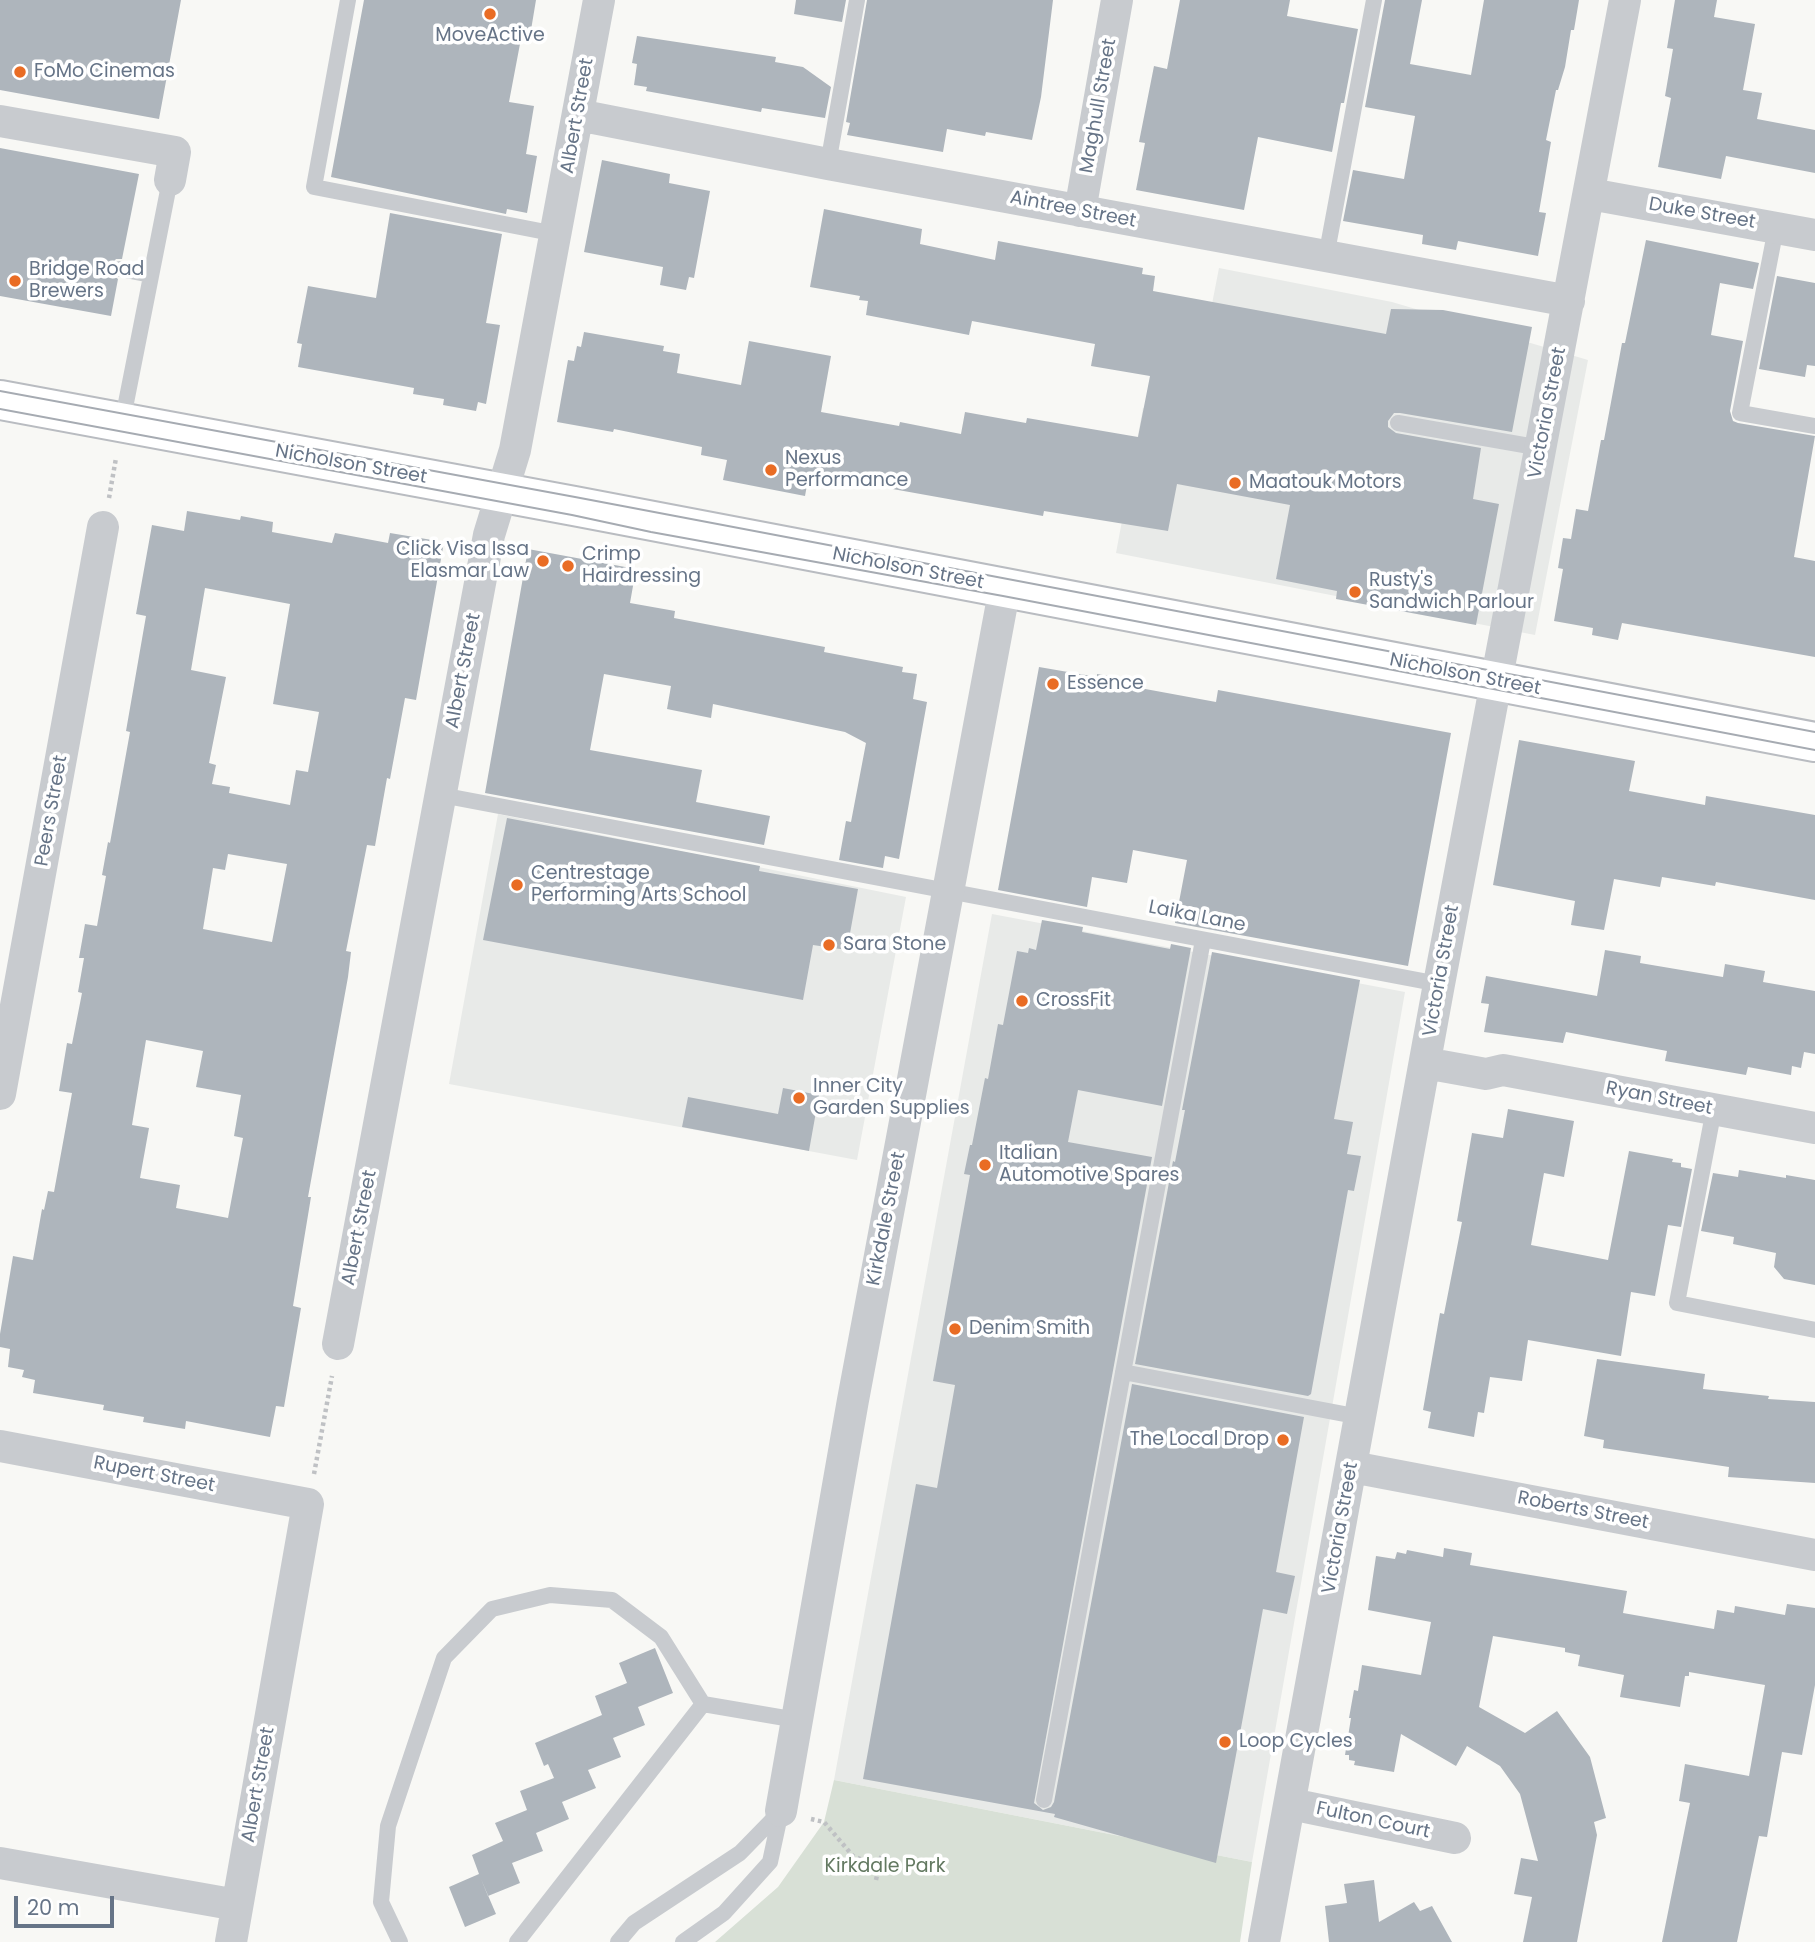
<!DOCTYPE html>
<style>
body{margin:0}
#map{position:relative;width:1815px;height:1942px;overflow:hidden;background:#f8f8f5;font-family:Poppins,sans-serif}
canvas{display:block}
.scale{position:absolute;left:14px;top:1896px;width:100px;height:32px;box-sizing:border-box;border:4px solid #667487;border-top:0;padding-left:9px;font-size:21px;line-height:24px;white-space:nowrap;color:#667487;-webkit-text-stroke:5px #fff;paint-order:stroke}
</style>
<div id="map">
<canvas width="1815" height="1942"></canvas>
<div class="scale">20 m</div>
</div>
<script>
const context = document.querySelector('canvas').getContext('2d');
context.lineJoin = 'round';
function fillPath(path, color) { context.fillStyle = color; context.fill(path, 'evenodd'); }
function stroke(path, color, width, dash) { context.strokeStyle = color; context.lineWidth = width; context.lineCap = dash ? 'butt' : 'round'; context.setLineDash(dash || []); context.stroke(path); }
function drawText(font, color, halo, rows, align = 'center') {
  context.font = font + ' Poppins,sans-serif'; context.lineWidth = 7; context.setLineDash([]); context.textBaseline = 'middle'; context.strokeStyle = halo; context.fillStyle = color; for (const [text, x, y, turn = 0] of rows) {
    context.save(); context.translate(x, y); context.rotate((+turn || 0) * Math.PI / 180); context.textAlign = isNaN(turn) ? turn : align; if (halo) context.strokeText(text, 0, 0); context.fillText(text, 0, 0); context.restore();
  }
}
fillPath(new Path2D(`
 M1219,268L1392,302L1588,360L1535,635L1116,553L1143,408L1190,417Z
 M498,814L906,897L857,1160L449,1084Z
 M992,914L1405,992L1252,1862L834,1780Z`), '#e8eae8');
fillPath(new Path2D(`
 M834,1780L1252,1862L1240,1942H715L778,1887L824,1822Z`), '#d8e0d6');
fillPath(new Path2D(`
 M0,0H181L159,119L0,90Z
 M364,0H536L531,30L523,28L509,102L534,106L526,154L537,156L527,213L507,209L506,214L331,177Z
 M796,0H846L842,22L794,14Z
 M867,0H1053L1041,97L1032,140L986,132L985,136L947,129L943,152L847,135L850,123L846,122Z
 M1180,0H1290L1287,16L1358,29L1344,103H1341L1332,152L1258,137L1244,210L1136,190L1145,143L1139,142L1154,66L1167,69Z
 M1385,0H1422L1410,64L1471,75L1484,0H1579L1574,30H1571L1565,67L1558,90H1556L1546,140L1551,142L1539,212L1546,213L1538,256L1458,241L1456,250L1422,244L1423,235L1343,221L1353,170L1404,179L1415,116L1365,107Z
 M1675,0H1717L1714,17L1755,24L1743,90L1762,93L1757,119L1815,130V173L1726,156L1721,179L1658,167L1671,98L1665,96L1673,49L1667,48Z
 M637,36L776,57L775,62L803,67L831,87L825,118L762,108L761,112L646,91L647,87L634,85L637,64L632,63Z
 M0,148L139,174L122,259H116L110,266V273L118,279L111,316L0,296Z
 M602,160L670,174L669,183L710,191L694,278L689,277L686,290L660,285L663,267L584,252Z
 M824,209L922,229L920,244L995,260L998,241L1143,268L1142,274L1155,276L1153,291L1386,334L1391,309L1443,310L1532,327L1512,432L1400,413H1394L1388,421V427L1396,433L1481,448L1473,499L1499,504L1476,625L1336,599L1337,591L1276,579L1290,505L1177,484L1168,531L1044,511L1043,516L809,474L805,496L723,480L727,460L701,455L702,447L614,429L613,432L557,422L568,360L574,361L577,346L581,347L584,332L664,346L663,351L680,354L677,373L741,385L749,341L831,356L821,412L899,426L900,422L961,434L965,412L1026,423L1027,418L1138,437L1150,376L1091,366L1095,344L972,321L969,335L866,315L868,301L859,300L860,296L810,287Z
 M390,213L502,234L486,323L500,325L486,404L478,402L476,411L443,405L444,399L413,394L414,388L298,367L302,344L297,343L308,286L376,298Z
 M1646,240L1759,263L1753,289L1720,283L1711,335L1743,341L1730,411L1733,421L1738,423L1815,436L1794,557L1815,561V657L1622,623L1618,640L1592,635L1593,628L1554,621L1563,569L1558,568L1563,538L1571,539L1576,509L1588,511L1601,440H1604L1622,343H1625Z
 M1777,276L1815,283V366L1807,365L1805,377L1759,369Z
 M187,511L240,520L241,516L273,522L272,532L332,543L335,533L388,543L390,533L444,542L416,700L405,698L390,779L387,778L375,846L367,845L346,951L351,952L348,977L308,1197H311L293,1306L301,1308L284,1407L276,1406L270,1437L186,1421L185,1429L143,1422L144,1417L103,1410L104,1405L33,1393L35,1380L22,1377L24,1370L8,1367L10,1349L0,1347V1334L13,1256L33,1260L42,1209L44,1210L48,1191L54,1192L72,1093L59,1091L67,1043L72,1044L82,993L78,992L84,958H79L85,924L97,926L106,876L102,875L108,842L110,843L130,732L126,731L146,616L136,614L152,525L184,531ZM205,588L290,604L273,704L319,712L308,772L296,770L290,805L229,793L230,787L212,784L216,765L209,763L226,677L191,670ZM228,854L287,864L272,942L203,929L213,868L225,870ZM146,1040L203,1051L196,1087L241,1095L234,1136L243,1138L228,1218L176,1208L180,1185L140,1178L149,1128L132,1125Z
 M528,549L636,569L630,603L675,611L674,618L825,647L824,652L903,667L902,672L917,674L913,699L927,702L899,859L885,856L883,868L839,860L846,821L851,822L866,743L845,732L713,704L711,718L667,709L671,686L604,674L590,750L702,770L696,802L770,816L764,845L485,793Z
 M1039,667L1097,677V674L1130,679L1129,686L1216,702L1218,690L1451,733L1408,966L1175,923L1187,860L1133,850L1127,883L1092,877L1087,907L998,890Z
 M1519,740L1635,761L1629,791L1705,805L1706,796L1815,815V900L1716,882L1715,886L1662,877L1660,887L1614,879L1604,930L1571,925L1575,901L1493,885Z
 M507,818L760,866L759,871L858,889L847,950L813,945L803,1000L483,940Z
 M1042,920L1083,927L1082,932L1170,949L1171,944L1191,948L1162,1106L1078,1090L1068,1142L1152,1157L1034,1803L1043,1810L1051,1807L1054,1802L1132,1384L1304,1417L1276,1572L1295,1576L1287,1614L1263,1609L1216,1863L1054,1817L1055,1814L863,1779L916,1484L937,1488L955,1385L933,1381L970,1175L964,1174L970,1145H972L985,1078L988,1079L998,1024L1003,1025L1017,951L1028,953L1029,948L1036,950Z
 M1605,950L1641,956L1640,963L1723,977L1725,964L1765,971L1763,982L1815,991V1054L1804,1052L1801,1068L1792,1066L1791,1075L1748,1067L1746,1075L1665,1061L1667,1051L1566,1032L1563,1043L1484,1032L1489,1004L1481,1003L1486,976L1597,996Z
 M1212,952L1360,980L1334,1119L1353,1122L1347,1154L1361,1156L1354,1191L1348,1190L1311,1394L1308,1396L1135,1364L1173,1161L1175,1162L1185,1110H1182Z
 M783,1088L819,1095L809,1151L682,1127L688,1097L778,1114Z
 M1508,1109L1574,1121L1564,1177L1544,1173L1531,1245L1608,1260L1629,1151L1673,1159L1672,1162L1681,1163V1167L1692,1169L1681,1227L1668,1225L1655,1296L1631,1292L1621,1356L1528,1340L1522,1381L1490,1377L1484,1413L1478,1412L1474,1437L1428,1428L1431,1412L1423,1410L1440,1313L1444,1314L1462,1222L1457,1221L1472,1133L1503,1138Z
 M1739,1170L1786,1178V1175L1815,1180V1285L1784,1279L1774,1267L1776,1253L1733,1244L1734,1237L1701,1231L1713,1173L1738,1177Z
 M1597,1359L1705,1374L1703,1389L1769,1396L1768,1399L1815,1402V1483L1728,1477L1729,1467L1603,1448L1604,1440L1584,1436Z
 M1444,1548L1472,1553L1470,1565L1627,1591L1623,1613L1714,1629L1717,1610L1734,1613L1735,1606L1785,1615L1787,1604L1815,1608V1685L1802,1755L1782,1752L1767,1837L1759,1836L1737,1942H1662L1690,1803L1679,1801L1685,1764L1749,1776L1765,1685L1689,1672V1676H1685L1680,1707L1620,1697L1624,1675L1578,1666L1580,1655L1565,1652V1648L1493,1636L1479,1707L1525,1733L1557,1711L1590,1757L1606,1818L1594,1822L1597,1835L1577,1942H1523L1532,1897L1514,1894L1521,1858L1538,1861L1520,1794L1500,1766L1467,1746L1456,1766L1401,1734L1394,1772L1354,1765L1355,1761L1349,1760V1755H1345L1351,1718H1349L1354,1690L1358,1691L1362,1665L1421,1675L1431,1622L1368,1610L1376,1556L1395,1559L1397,1552L1406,1554L1407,1550L1443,1557Z
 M655,1648L673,1693L638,1707L645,1725L613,1738L621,1757L588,1770L596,1788L562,1802L569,1819L536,1833L543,1851L512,1863L520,1883L488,1896L481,1879L496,1914L465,1927L449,1887L479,1874L472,1855L503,1841L495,1823L527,1810L520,1791L554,1778L548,1764L544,1766L535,1743L602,1715L595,1696L627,1683L619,1663Z
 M1374,1880L1379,1922L1414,1902L1420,1911L1432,1906L1452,1942H1329L1325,1906L1347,1903L1344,1884Z`), '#aeb5bc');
const primary = new Path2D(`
 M0,400L574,506L1815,742`);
stroke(primary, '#b9bcc1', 42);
stroke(new Path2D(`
 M109,498L116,458
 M314,1474L332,1376
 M811,1819L824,1822L853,1856L879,1867
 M876,1880L882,1853`), '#bfc1c4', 4.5, [3.5, 3.5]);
stroke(new Path2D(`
 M348,0L314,187L556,234
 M828,164L857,0
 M1776,228L1740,413L1815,426
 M1326,257L1374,0
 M120,269L151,275
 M122,423L170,180
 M1398,423L1541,448
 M441,795L1439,984
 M1714,1109L1677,1303L1815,1330
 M1123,1372L1360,1417
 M1044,1800L1203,940
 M400,1942L381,1902L388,1826L444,1658L492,1609L550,1595L612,1600L661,1637L703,1704L797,1720
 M517,1942L703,1704
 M618,1942L634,1923L740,1853L781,1811
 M683,1942L724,1913L770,1862L781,1811`), '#c8cbcf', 16);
stroke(new Path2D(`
 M578,115L828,164L1569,301
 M0,121L175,152L170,180
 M1590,194L1815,235
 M1080,211L1117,0
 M1425,1063L1486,1074L1503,1070L1815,1128
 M0,1094L103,527
 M338,1344L489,535L515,450L599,0
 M0,1446L308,1504L231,1942
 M1352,1467L1815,1555
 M1291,1804L1455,1838
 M781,1811L853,1400L1005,587
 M0,1863L237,1905
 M1264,1942L1439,984L1625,0`), '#c8cbcf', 32);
stroke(primary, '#fff', 38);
stroke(new Path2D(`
 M0,391L575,497L1815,732
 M0,409L572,515L651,532L1003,596L1815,750`), '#a6abb2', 2);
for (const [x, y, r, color] of [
 [490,14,7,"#e96c24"],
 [20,72,7,"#e96c24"],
 [15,281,7,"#e96c24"],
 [771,470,7,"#e96c24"],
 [1235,483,7,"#e96c24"],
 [543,561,7,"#e96c24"],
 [568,566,7,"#e96c24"],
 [1355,592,7,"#e96c24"],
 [1053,684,7,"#e96c24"],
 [517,885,7,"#e96c24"],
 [829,945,7,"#e96c24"],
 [1022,1001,7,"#e96c24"],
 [799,1098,7,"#e96c24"],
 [985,1165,7,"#e96c24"],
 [955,1329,7,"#e96c24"],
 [1283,1440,7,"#e96c24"],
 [1225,1742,7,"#e96c24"]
]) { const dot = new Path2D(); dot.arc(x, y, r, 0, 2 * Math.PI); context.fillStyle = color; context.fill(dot); stroke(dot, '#fff', 2.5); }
drawText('19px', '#667487', '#fff', [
 ["MoveActive",490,36,"center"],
 ["FoMo Cinemas",34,72],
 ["Bridge Road",29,270],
 ["Brewers",29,292],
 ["Nexus",785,459],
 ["Performance",785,481],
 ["Maatouk Motors",1249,483],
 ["Click Visa Issa",529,550,"right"],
 ["Elasmar Law",529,572,"right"],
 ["Crimp",582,555],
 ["Hairdressing",582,577],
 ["Rusty's",1369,581],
 ["Sandwich Parlour",1369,603],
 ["Essence",1067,684],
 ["Centrestage",531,874],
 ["Performing Arts School",531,896],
 ["Sara Stone",843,945],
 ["CrossFit",1036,1001],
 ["Inner City",813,1087],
 ["Garden Supplies",813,1109],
 ["Italian",999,1154],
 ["Automotive Spares",999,1176],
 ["Denim Smith",969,1329],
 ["The Local Drop",1269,1440,"right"],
 ["Loop Cycles",1239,1742]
], 'left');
drawText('19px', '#667487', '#fff', [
 ["Maghull Street",1099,106,-80],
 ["Albert Street",578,116,-80],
 ["Aintree Street",1073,210,11],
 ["Duke Street",1702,214,10],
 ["Victoria Street",1548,413,-79],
 ["Nicholson Street",351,465,10],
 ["Nicholson Street",908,569,11],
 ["Albert Street",464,671,-79],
 ["Nicholson Street",1465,675,11],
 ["Peers Street",52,811,-80],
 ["Laika Lane",1197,917,11],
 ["Victoria Street",1442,971,-80],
 ["Ryan Street",1659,1099,11],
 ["Kirkdale Street",887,1219,-79],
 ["Albert Street",360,1228,-79],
 ["Rupert Street",154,1475,11],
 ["Roberts Street",1583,1511,11],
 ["Victoria Street",1341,1528,-80],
 ["Albert Street",259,1785,-80],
 ["Fulton Court",1373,1821,12]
]);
drawText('19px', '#637961', '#fff', [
 ["Kirkdale Park",885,1867]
]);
</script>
